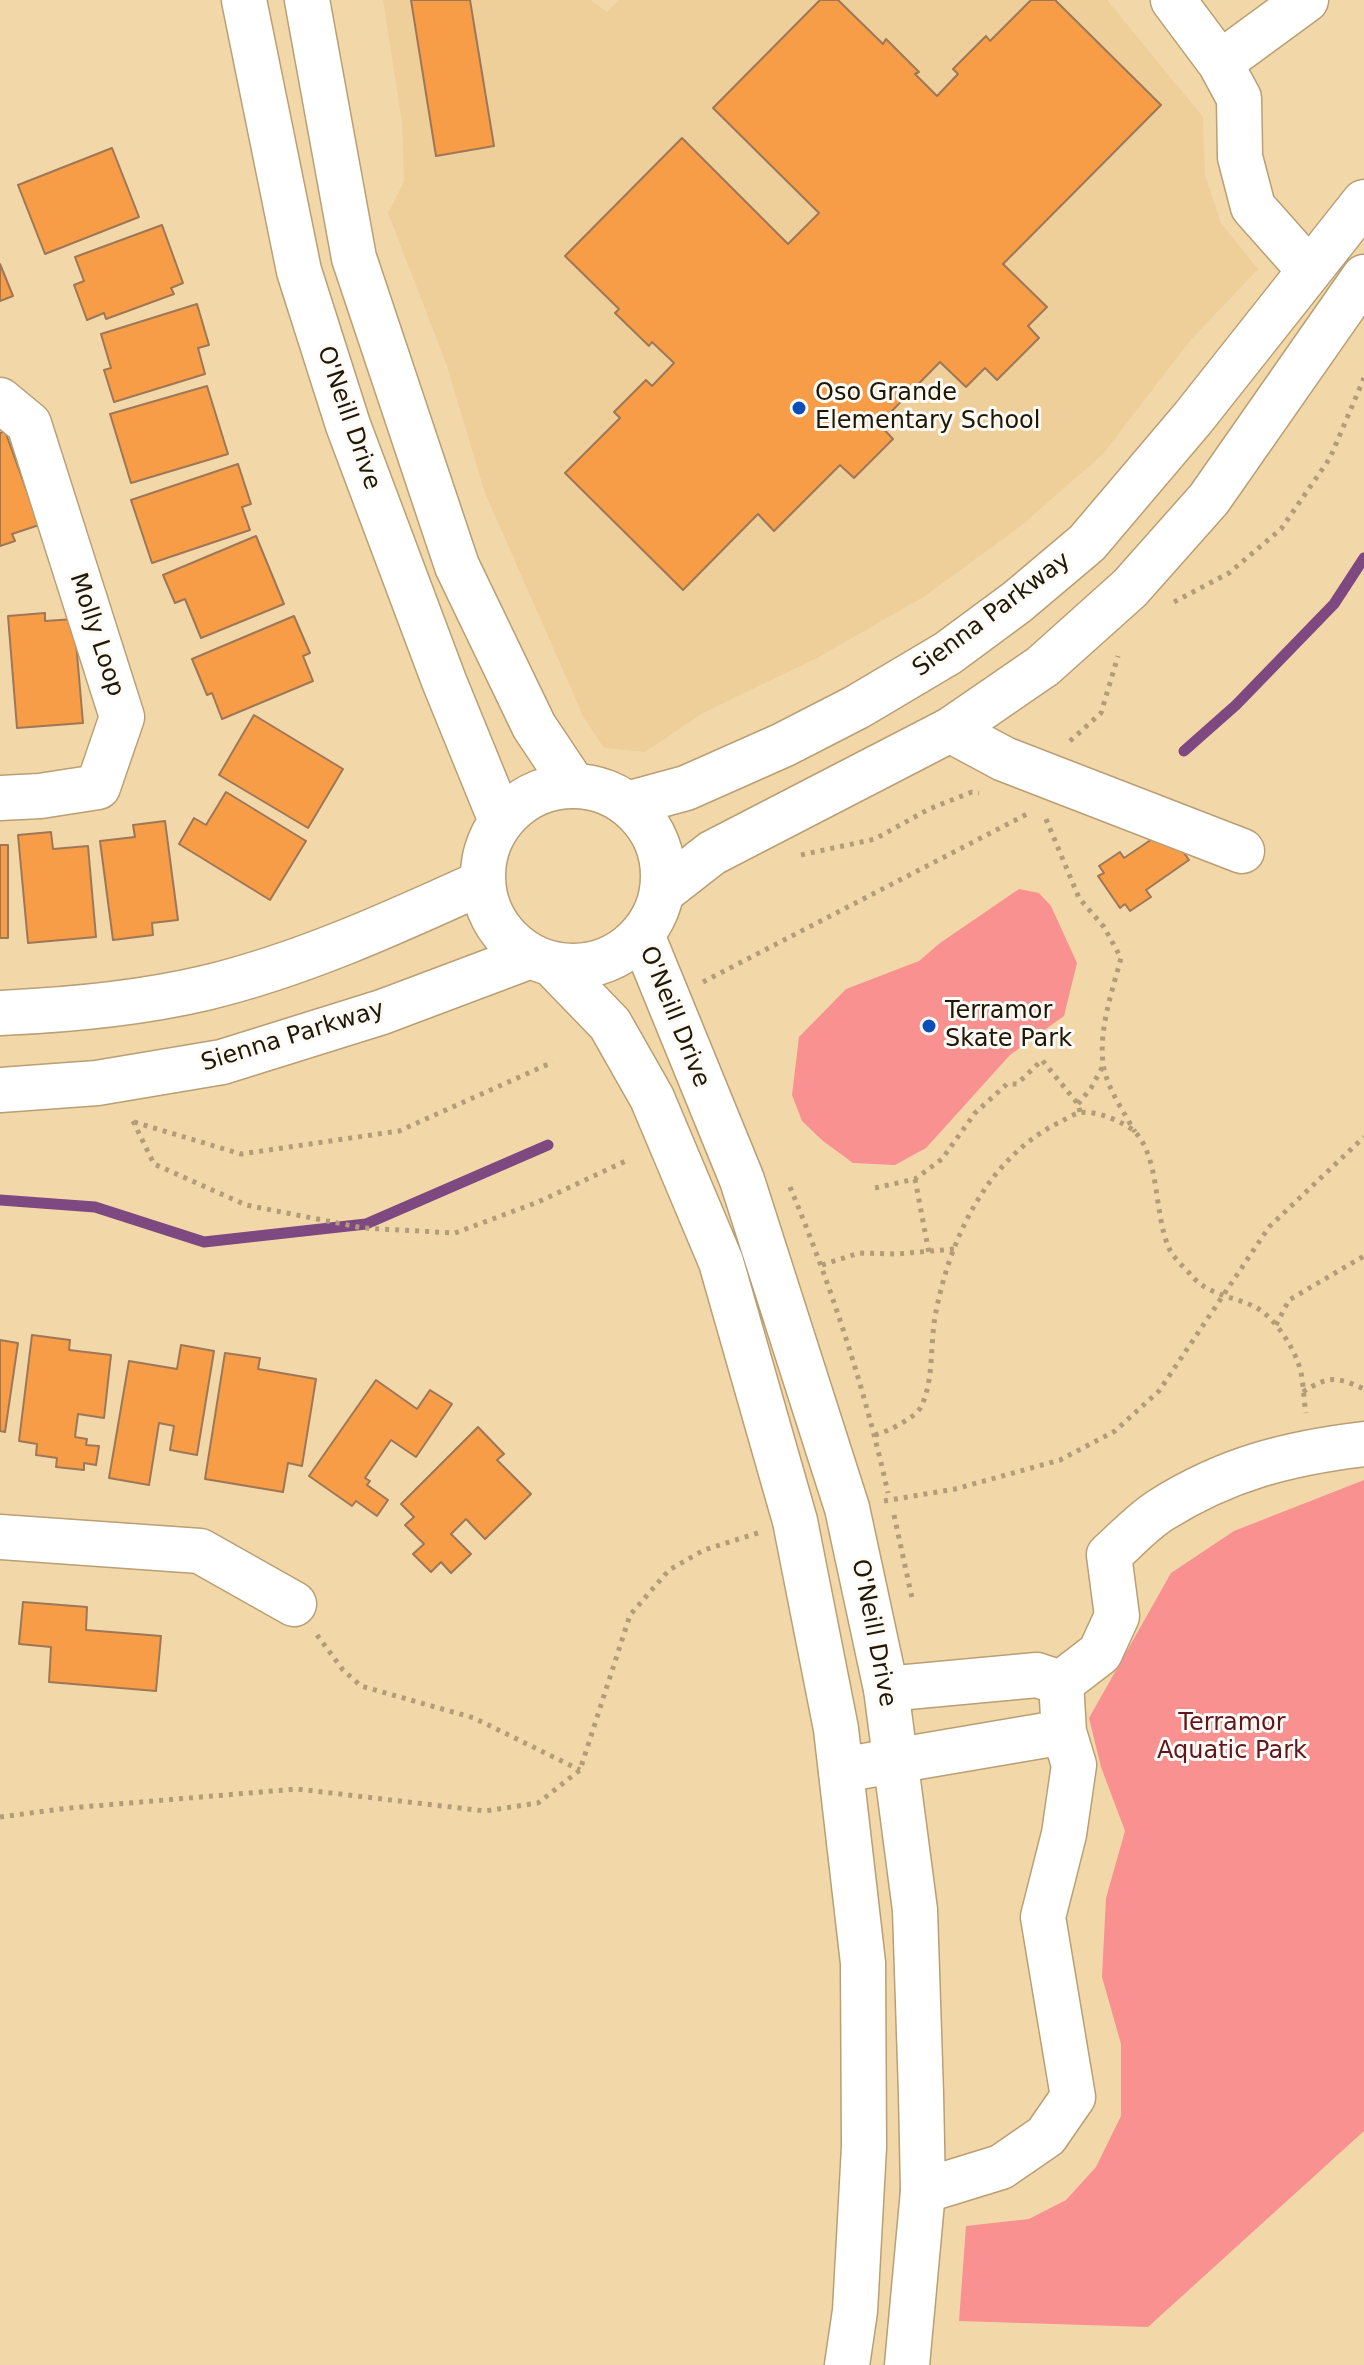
<!DOCTYPE html>
<style>
body{margin:0}
canvas{display:block;background:#f2d7a9}
</style>
<canvas width="1364" height="2365"></canvas>
<script>
const context = document.querySelector('canvas').getContext('2d');
context.lineJoin = 'round';
function fillPath(path, color) { context.fillStyle = color; context.fill(path, 'evenodd'); }
function stroke(path, color, width, dash) { context.strokeStyle = color; context.lineWidth = width; context.lineCap = dash ? 'butt' : 'round'; context.setLineDash(dash || []); context.stroke(path); }
function drawText(font, color, halo, rows, align = 'center') {
  context.font = font + ' "DejaVu Sans",sans-serif'; context.lineWidth = 6; context.setLineDash([]); context.textBaseline = 'middle'; context.strokeStyle = halo; context.fillStyle = color; for (const [text, x, y, turn = 0] of rows) {
    context.save(); context.translate(x, y); context.rotate((+turn || 0) * Math.PI / 180); context.textAlign = isNaN(turn) ? turn : align; if (halo) context.strokeText(text, 0, 0); context.fillText(text, 0, 0); context.restore();
  }
}
fillPath(new Path2D(`
 M383,0H591L607,12L619,0H1107L1203,117L1205,175L1221,223L1258,269L1189,342L1103,454L1022,525L925,596L817,658L703,713L645,752L604,748L584,718L485,493L446,363L388,213L404,181L402,123Z`), '#eecf9a');
fillPath(new Path2D(`
 M1019,889L1039,893L1051,906L1077,963L1064,1016L1010,1055L926,1148L895,1165L853,1163L823,1141L802,1121L792,1095L799,1037L846,989L919,961L940,943Z
 M1364,1480V2131L1148,2327L959,2321L966,2226L1029,2219L1066,2200L1096,2167L1121,2116V2044L1102,1977L1106,1898L1125,1831L1101,1767L1089,1718L1171,1573L1234,1531Z`), '#f89190');
stroke(new Path2D(`
 M1184,751L1236,705L1334,604L1364,558
 M0,1200L95,1207L204,1242L366,1224L548,1145`), '#7d4980', 11);
const building = new Path2D(`
 M411,0H470L494,146L436,156Z
 M820,0H838L883,44L886,39L919,72L915,74L937,96L958,74L953,69L986,36L990,41L1031,0H1055L1161,105L1003,264L1047,307L1028,326L1039,338L997,380L985,368L966,387L940,362L879,424L893,439L854,478L840,465L774,531L758,514L683,590L565,473L620,418L614,412L646,380L652,386L674,363L652,342L649,346L615,313L619,309L565,256L682,138L788,244L819,213L713,108Z
 M112,148L139,217L45,254L18,185Z
 M162,225L183,283L171,288L174,294L106,319L104,313L87,320L74,285L84,281L75,257Z
 M0,264L13,296L0,301Z
 M197,304L209,345L198,348L205,374L114,402L104,370L111,368L101,334Z
 M207,386L228,454L131,483L110,414Z
 M5,431L39,525L12,534L15,541L0,546V433Z
 M238,464L251,504L242,507L250,530L152,563L131,500Z
 M256,536L284,604L201,638L185,599L175,603L163,575Z
 M45,613V621L74,619L83,723L17,728L8,616Z
 M294,616L310,653L303,656L313,681L222,719L212,693L207,695L192,659Z
 M254,715L343,769L308,828L219,775Z
 M226,792L306,841L270,900L179,844L194,818L206,825Z
 M165,821L178,920L152,923L153,935L113,940L100,841L135,837L133,825Z
 M1167,829L1189,860L1146,890L1151,897L1130,911L1125,904L1120,908L1098,876L1104,873L1099,866L1120,852L1124,858Z
 M51,832L53,849L88,846L96,937L28,943L18,835Z
 M0,845H8V938H0Z
 M32,1335L70,1340L69,1350L111,1355L104,1418L78,1414L75,1437L87,1439L86,1445L99,1446L96,1465L84,1463V1470L56,1467L57,1458L36,1455L37,1444L19,1441Z
 M0,1340L18,1343L5,1432L0,1431Z
 M181,1345L214,1351L197,1455L170,1450L174,1426L159,1423L149,1485L109,1478L129,1361L177,1369Z
 M225,1353L260,1358L258,1369L316,1379L302,1466L288,1463L283,1492L205,1479Z
 M376,1380L417,1409L430,1390L452,1404L416,1457L391,1440L365,1478L370,1481L367,1485L388,1500L377,1516L356,1501L352,1506L309,1476Z
 M478,1427L504,1454L497,1460L531,1494L485,1539L466,1519L451,1534L471,1554L451,1573L441,1562L431,1572L413,1554L424,1544L405,1525L414,1517L401,1504Z
 M23,1602L87,1607L86,1630L161,1636L156,1691L49,1682L51,1647L19,1644Z`);
fillPath(building, '#f79d48');
stroke(building, '#9e7757', 2);
const minor = new Path2D(`
 M1173,0L1220,63L1239,98L1240,157L1253,207L1309,270
 M1220,63L1306,0
 M0,400L29,424L122,717L98,787L40,796L0,798
 M950,730L1004,759L1242,851
 M0,1537L200,1551L294,1604
 M886,1689L1037,1675L1061,1683
 M841,1770L1064,1732
 M923,2191L1001,2167L1046,2136L1073,2097L1043,1917L1064,1834L1074,1765L1064,1732L1061,1683L1100,1653L1117,1616L1109,1555C1126,1540 1142,1522 1161,1510C1226,1469 1288,1453 1364,1444`);
const major = new Path2D(`
 M244,0L299,271L348,425L444,681L501,821
 M307,0L354,258L457,566L534,726L574,786
 M483 876a90 90 0 1 1 180 0a90 90 0 1 1-180 0Z
 M627,804L686,788L783,745L857,707L948,653L1017,602L1087,543L1193,418L1364,202
 M662,892L712,853L950,730L1043,666L1130,588L1209,499L1364,277
 M642,935L742,1180L847,1508L886,1689L915,1910L921,2094L923,2191L907,2365
 M552,964L610,1024L652,1098L721,1262L795,1521L836,1729L863,1963L864,2147L855,2311L847,2365
 M0,1013C69,1010 137,1004 205,988C301,965 393,923 483,882
 M0,1090L97,1083L222,1062L382,1012L531,956`);
stroke(minor, '#b99f73', 47);
stroke(major, '#b99f73', 47);
stroke(new Path2D(`
 M1174,602L1229,573L1281,529L1330,458L1364,378
 M1070,741L1101,713L1118,656
 M1046,819L1079,898L1104,927L1121,958C1112,992 1099,1028 1103,1063C1106,1087 1124,1112 1135,1132
 M801,855L875,839L929,809L972,792L979,793
 M703,982L1031,812
 M1078,1104L1091,1088L1103,1066
 M133,1121L154,1164L246,1205L363,1228L455,1233L538,1202L628,1160
 M134,1122L241,1154L399,1131L553,1062
 M915,1179L929,1253
 M790,1187C831,1285 865,1389 888,1493
 M875,1188L915,1179L942,1159L975,1113L1007,1084H1017L1042,1060L1078,1104L1080,1112
 M822,1265L859,1253L897,1254L954,1249
 M1276,1325L1289,1300L1364,1256
 M1303,1392C1328,1376 1336,1376 1364,1389
 M875,1435C887,1432 915,1418 921,1407C934,1380 930,1346 935,1317C949,1239 988,1156 1062,1121C1067,1118 1074,1114 1079,1113C1093,1109 1125,1122 1135,1132C1160,1158 1154,1215 1169,1248C1173,1258 1185,1268 1192,1276C1207,1294 1230,1296 1251,1305C1271,1313 1289,1340 1297,1360C1304,1375 1303,1397 1306,1413
 M884,1501L955,1489L1060,1460L1115,1431L1159,1391L1269,1227L1364,1137
 M894,1515L912,1598
 M317,1635L343,1670L361,1686L474,1718L580,1770
 M0,1817L69,1808L297,1789L485,1811L538,1803L580,1770L630,1615L669,1570L704,1550L758,1533`), '#b39d78', 5, [4, 6]);
stroke(minor, '#fff', 44);
stroke(major, '#fff', 44);
for (const [x, y, r, color] of [
 [799,408,8,"#0c4db8"],
 [929,1026,8,"#0c4db8"]
]) { const dot = new Path2D(); dot.arc(x, y, r, 0, 2 * Math.PI); context.fillStyle = color; context.fill(dot); stroke(dot, '#fefbf6', 3); }
drawText('24px', '#201705', '#fefbf6', [
 ["Oso Grande",815,394],
 ["Elementary School",815,422],
 ["Terramor",945,1012],
 ["Skate Park",945,1040]
], 'left');
drawText('24px', '#201705', '#fefbf6', [
 ["O'Neill Drive",348,418,71],
 ["Sienna Parkway",992,615,-37],
 ["Molly Loop",96,635,72],
 ["O'Neill Drive",674,1017,68],
 ["Sienna Parkway",293,1037,-17],
 ["O'Neill Drive",873,1633,79]
]);
drawText('24px', '#60161c', '#fefbf6', [
 ["Terramor",1232,1724],
 ["Aquatic Park",1232,1752]
]);
</script>
